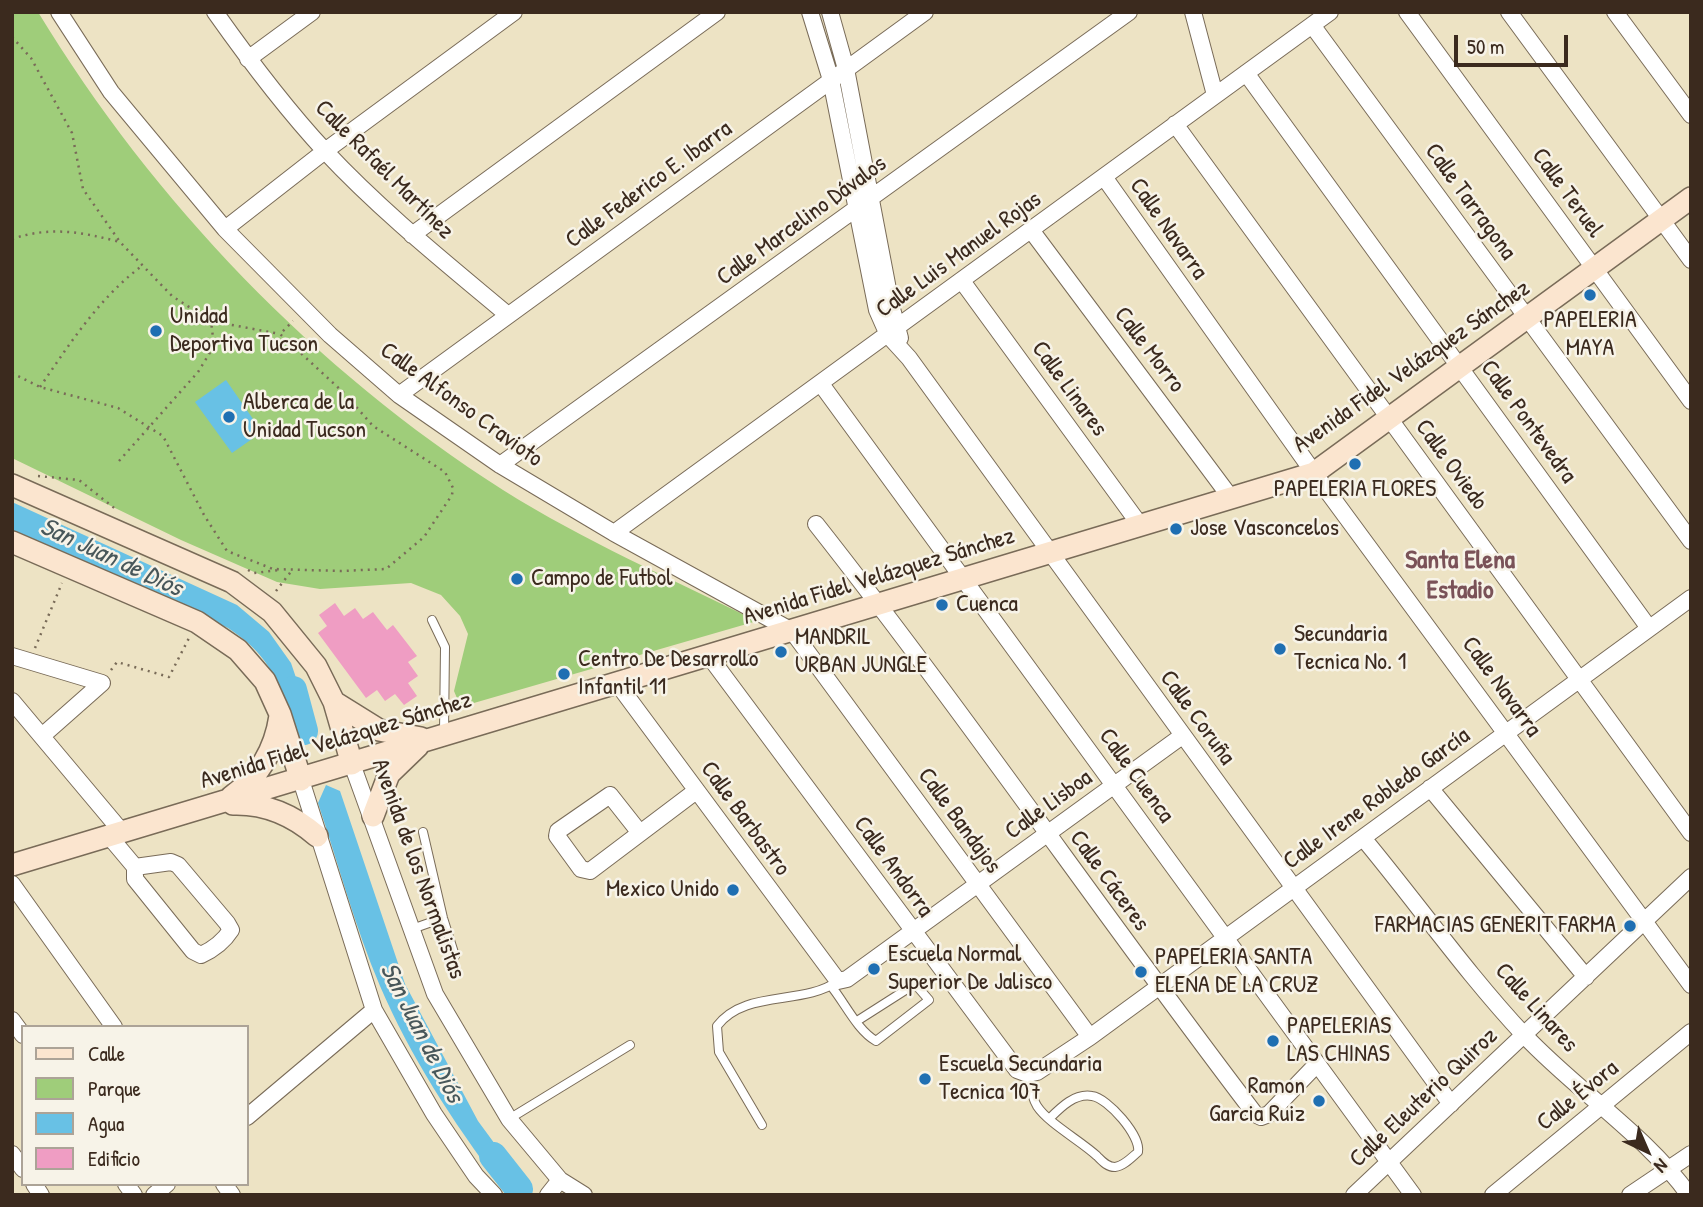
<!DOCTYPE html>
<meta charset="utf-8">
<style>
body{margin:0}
#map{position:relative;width:1703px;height:1207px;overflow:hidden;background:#ede3c4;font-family:"Patrick Hand",sans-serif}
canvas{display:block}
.frame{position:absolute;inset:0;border:14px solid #3b2a1e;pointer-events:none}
.legend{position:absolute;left:21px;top:1025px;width:228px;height:161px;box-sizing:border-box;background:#f7f3e8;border:2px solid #aca397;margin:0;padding:9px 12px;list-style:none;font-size:21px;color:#3b2a1e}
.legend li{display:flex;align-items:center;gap:14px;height:35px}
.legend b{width:35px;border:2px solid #aca397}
.north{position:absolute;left:1612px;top:1116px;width:70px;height:70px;-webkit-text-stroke:5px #f7f3e8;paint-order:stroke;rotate:136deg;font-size:19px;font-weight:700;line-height:28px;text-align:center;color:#3b2a1e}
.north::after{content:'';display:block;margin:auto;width:24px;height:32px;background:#3b2a1e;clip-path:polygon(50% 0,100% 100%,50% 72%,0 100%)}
.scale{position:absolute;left:1454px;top:35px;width:114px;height:32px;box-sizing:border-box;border:4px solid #3b2a1e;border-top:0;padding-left:9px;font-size:21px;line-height:24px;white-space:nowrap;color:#3b2a1e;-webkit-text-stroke:5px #f7f3e8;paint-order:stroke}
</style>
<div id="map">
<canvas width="1703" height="1207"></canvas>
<div class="frame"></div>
<ul class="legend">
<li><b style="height:9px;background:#fbe5cf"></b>Calle</li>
<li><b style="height:19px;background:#9fcd7a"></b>Parque</li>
<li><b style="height:19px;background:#68c1e5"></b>Agua</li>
<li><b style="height:19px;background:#ef9dc3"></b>Edificio</li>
</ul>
<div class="north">N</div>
<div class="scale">50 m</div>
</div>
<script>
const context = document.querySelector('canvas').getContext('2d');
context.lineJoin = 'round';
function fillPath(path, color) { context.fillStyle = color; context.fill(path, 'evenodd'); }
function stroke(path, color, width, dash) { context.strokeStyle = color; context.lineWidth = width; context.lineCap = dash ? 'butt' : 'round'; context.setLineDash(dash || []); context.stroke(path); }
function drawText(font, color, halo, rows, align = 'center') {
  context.font = font + ' "Patrick Hand",sans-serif'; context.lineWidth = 5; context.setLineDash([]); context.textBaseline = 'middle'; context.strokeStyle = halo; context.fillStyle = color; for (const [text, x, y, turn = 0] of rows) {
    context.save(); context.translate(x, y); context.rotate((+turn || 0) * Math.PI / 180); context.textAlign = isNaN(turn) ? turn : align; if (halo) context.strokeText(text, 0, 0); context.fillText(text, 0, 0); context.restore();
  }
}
fillPath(new Path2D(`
 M12,12H38C154,203 315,370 503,490C584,541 672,579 757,621L467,705L459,703L454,691L468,634L460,616L441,595L411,583L320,589L277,582L181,540L12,458Z`), '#9fcd7a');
fillPath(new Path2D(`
 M226,380L262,432L232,453L195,402Z
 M12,502L237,605L269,632L291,663L308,713L303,728C290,716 288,706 281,691C269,662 254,645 228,628L12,530Z
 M326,785L340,791L405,984L478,1121L514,1170L515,1186L499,1183C453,1122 410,1056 380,986C355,927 338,863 318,803Z`), '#68c1e5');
stroke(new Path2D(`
 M293,690L304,731
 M493,1156L519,1189`), '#68c1e5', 28);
fillPath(new Path2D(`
 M335,603L344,616L355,608L363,619L373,612L387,630L393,625L417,656L408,662L418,676L408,683L417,696L404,705L395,694L385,701L377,690L366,698L318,633L327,626L319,615Z`), '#ef9dc3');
const lane = new Path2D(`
 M432,620L445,647L444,732
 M423,832L443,918L455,956
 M412,929L443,918
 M831,986C845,1003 857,1030 876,1041L929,1000L915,984L857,1021
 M1028,1074C1030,1085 1031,1096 1037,1106C1048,1123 1081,1141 1097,1156C1102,1161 1107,1167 1115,1167C1124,1166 1132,1157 1138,1152C1141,1136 1108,1098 1092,1096C1075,1093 1061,1107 1050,1118
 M509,1119L630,1045
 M762,1125L719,1052L717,1026C745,989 803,1006 838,981`);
const street = new Path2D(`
 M59,12L111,92L225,229L330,335L399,395L500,465L614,533L792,631L1090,1037
 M215,12C249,60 285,108 325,151C381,211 446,263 508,315
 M810,12L831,80L877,310L888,335L909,358L1451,1104
 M830,12L846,69L891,305L900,338
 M1193,12L1215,95
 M1407,12L1691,401
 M1509,12L1691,260
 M1615,12L1691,115
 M1312,25L1691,541
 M248,59L312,12
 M1246,73L1649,628
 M1175,124L1691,833
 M1104,177L1314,473L1691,985
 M225,229L325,151L514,12
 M1031,230L1231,498
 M412,235L717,12
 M962,281L1140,525
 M821,384L1413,1195
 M399,395L925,12
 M500,465L1129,12
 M816,524C968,717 1106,919 1255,1114L1261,1117L1269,1114L1317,1064
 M614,533L1330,12
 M12,656L102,683L42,736
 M709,656L1017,1070L1028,1074L1037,1072L1090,1037L1691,598
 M617,683L838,981L847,979L1182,736
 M12,701L122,832
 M352,764L435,994L509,1119L560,1180L584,1195
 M301,780L374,1010L434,1114L476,1176L494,1195
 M1430,788L1586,977
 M640,833L610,795L558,831L557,836L581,869L590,871L696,791
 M109,836L135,867V879L193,951L201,955C212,950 224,941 231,930L227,923L178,865L171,862L135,867
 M1363,838C1417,903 1467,974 1525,1036C1576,1090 1646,1135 1689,1195
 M12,884L114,1027
 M12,1020L23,1035
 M247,1117L374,1010
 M12,1154L23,1169
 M34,1184L41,1195
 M126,1184L134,1195
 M224,1184L232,1195
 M154,1195L167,1184
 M548,1195L560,1180
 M1354,1195L1691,877
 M1493,1195L1691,1032
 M1630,1195L1691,1154`);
const secondary = new Path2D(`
 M12,485L232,582L272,612L316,666L334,702L352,764
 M12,542L197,622L238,650L265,681L280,714L301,780
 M334,702L379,730L421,738
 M231,797C259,777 275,750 280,716
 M233,804C265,803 293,815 317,836
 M373,816L389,774L418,746
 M12,865L1314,473L1691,198`);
stroke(lane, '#796b58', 10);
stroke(street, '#796b58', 18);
stroke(secondary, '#796b58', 24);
stroke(new Path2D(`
 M12,37L31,58L72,133L83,189L120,242L172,296L211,321L280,334
 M12,239C50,226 82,232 120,242
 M12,373L40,387L118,408L163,436L204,515L227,551L273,569L341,571L386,569L424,537L452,495L453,488L445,472L373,426L344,393L280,334L293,321
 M40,387C71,342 99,298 143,265
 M119,461L198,372L214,346L211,321
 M38,476L79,480L118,511
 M248,570L254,573L279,570
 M276,591L293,569
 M35,648L62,583
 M111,670L117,662L169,677L189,638`), '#796b58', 2.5, [2, 5]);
stroke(lane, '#fff', 8);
stroke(street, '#fff', 16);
stroke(secondary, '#fbe5cf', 21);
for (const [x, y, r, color] of [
 [1590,295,7,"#1f6fb2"],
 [156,331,7,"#1f6fb2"],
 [229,417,7,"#1f6fb2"],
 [1355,464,7,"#1f6fb2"],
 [1176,529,7,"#1f6fb2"],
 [517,579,7,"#1f6fb2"],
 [942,605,7,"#1f6fb2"],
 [1280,649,7,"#1f6fb2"],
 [781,652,7,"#1f6fb2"],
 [564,674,7,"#1f6fb2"],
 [733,890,7,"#1f6fb2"],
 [1630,926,7,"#1f6fb2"],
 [874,969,7,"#1f6fb2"],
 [1141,972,7,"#1f6fb2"],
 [1273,1041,7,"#1f6fb2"],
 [925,1079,7,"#1f6fb2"],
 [1319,1101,7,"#1f6fb2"]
]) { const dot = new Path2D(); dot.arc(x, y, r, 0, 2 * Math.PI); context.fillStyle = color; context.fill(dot); stroke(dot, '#f7f3e8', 2.5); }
drawText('24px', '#3b2a1e', '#f7f3e8', [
 ["Calle Rafaél Martínez",384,170,45],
 ["Calle Federico E. Ibarra",649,185,-36],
 ["Calle Teruel",1567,193,54],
 ["Calle Tarragona",1470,202,54],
 ["Calle Marcelino Dávalos",802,221,-36],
 ["Calle Navarra",1168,229,55],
 ["Calle Luis Manuel Rojas",959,255,-36],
 ["Calle Morro",1149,350,53],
 ["Avenida Fidel Velázquez Sánchez",1412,367,-35],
 ["Calle Linares",1069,389,54],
 ["Calle Alfonso Cravioto",461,405,36],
 ["Calle Pontevedra",1528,422,54],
 ["Calle Oviedo",1451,465,54],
 ["Avenida Fidel Velázquez Sánchez",879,577,-17],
 ["Calle Navarra",1501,687,54],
 ["Calle Coruña",1197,718,54],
 ["Avenida Fidel Velázquez Sánchez",336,741,-17],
 ["Calle Cuenca",1136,776,54],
 ["Calle Irene Robledo García",1377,799,-36],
 ["Calle Lisboa",1049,805,-36],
 ["Calle Barbastro",745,819,54],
 ["Calle Bandajos",959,821,54],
 ["Calle Andorra",893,867,54],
 ["Avenida de los Normalistas",418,869,70],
 ["Calle Cáceres",1109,881,54],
 ["Calle Linares",1536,1008,48],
 ["Calle Évora",1578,1096,-39],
 ["Calle Eleuterio Quiroz",1424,1098,-43]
]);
drawText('24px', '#3b2a1e', '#f7f3e8', [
 ["Unidad",170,317],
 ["Deportiva Tucson",170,345],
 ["PAPELERIA",1590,321,"center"],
 ["MAYA",1590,349,"center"],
 ["Alberca de la",243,403],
 ["Unidad Tucson",243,431],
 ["PAPELERIA FLORES",1355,490,"center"],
 ["Jose Vasconcelos",1190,529],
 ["Campo de Futbol",531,579],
 ["Cuenca",956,605],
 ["Secundaria",1294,635],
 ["Tecnica No. 1",1294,663],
 ["MANDRIL",795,638],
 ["URBAN JUNGLE",795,666],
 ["Centro De Desarrollo",578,660],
 ["Infantil 11",578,688],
 ["Mexico Unido",719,890,"right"],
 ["FARMACIAS GENERIT FARMA",1616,926,"right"],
 ["Escuela Normal",888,955],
 ["Superior De Jalisco",888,983],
 ["PAPELERIA SANTA",1155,958],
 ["ELENA DE LA CRUZ",1155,986],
 ["PAPELERIAS",1287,1027],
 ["LAS CHINAS",1287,1055],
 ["Escuela Secundaria",939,1065],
 ["Tecnica 107",939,1093],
 ["Ramon",1305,1087,"right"],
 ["Garcia Ruiz",1305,1115,"right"]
], 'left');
drawText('italic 26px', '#48575a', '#f7f3e8', [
 ["San Juan de Diós",111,558,25],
 ["San Juan de Diós",421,1033,63]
]);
drawText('bold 26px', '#7a5258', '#f7f3e8', [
 ["Santa Elena",1460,561],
 ["Estadio",1460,591]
]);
</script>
